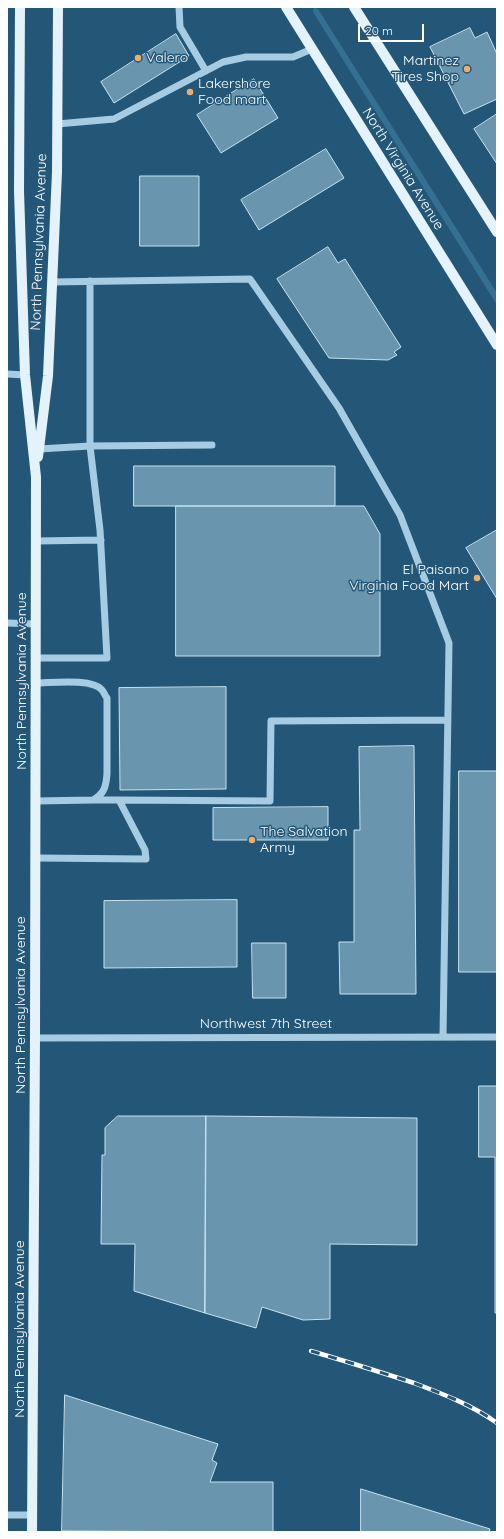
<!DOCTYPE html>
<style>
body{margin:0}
#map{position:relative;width:504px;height:1539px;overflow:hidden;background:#245777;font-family:Quicksand,sans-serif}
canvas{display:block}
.frame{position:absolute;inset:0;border:8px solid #fff;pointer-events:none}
.scale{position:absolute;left:358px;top:24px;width:66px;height:18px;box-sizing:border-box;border:2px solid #fff;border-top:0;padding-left:5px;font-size:12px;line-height:14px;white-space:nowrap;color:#fff;-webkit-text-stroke:3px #245777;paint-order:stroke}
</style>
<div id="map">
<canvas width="504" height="1539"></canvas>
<div class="frame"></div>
<div class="scale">20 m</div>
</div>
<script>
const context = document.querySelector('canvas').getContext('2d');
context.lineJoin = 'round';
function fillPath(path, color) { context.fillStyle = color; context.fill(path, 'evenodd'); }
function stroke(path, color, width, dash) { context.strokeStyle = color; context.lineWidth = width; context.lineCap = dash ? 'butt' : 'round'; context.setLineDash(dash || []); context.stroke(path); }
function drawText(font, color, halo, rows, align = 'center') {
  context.font = font + ' Quicksand,sans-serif'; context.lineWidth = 3; context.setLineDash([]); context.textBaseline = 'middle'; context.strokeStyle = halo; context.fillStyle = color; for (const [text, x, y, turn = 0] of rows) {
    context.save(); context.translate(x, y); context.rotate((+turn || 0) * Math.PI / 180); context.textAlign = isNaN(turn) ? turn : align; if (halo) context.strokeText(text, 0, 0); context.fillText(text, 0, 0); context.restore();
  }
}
fillPath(new Path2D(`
 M315,8L318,9L497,293V305L313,12V9Z`), '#357092');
const building = new Path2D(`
 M470,28L475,38L487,32L497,54V99L464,114L430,47Z
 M176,34L189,56L114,103L101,82Z
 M254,79L278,118L221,153L197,115Z
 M497,114V164L474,129Z
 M326,149L344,178L259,230L241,200Z
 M140,176H199V246H140Z
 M328,247L338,263L345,259L401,347L394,352L397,355L388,360L329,358L277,279Z
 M134,466H335V506H134Z
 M176,506H364L380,534V656H176Z
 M497,530V599L466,548Z
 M226,687V789L120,790L119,688Z
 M414,746L416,994H340L339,942H354V830H360L359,747Z
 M459,771H497V972H459Z
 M328,807V840H213V808Z
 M237,900V967L104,968V901Z
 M252,943H286V998H253Z
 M479,1086H497V1313H495V1157H479Z
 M118,1116H206L205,1313L134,1291L135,1244H101L102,1155H105V1128Z
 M206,1116L417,1118V1245L330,1244V1319L303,1320L262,1307L256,1328L205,1313Z
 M65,1395L218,1444L212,1460L217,1463L210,1482H273V1532L62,1531Z
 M361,1489L490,1529L489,1532H361Z`);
fillPath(building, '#6995af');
stroke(building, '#c7e3f2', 1);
stroke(new Path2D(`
 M179,7L180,27L206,71
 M57,124L114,119L223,62L246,57H293L312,49
 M52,282L250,279L339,408L400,515L449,643L443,1037
 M7,374L25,375
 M39,449L90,446L212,445
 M36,541L101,540
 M7,623L36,624
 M36,658H107L100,530L90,446V281
 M36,683C51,683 92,678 102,690C104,692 105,696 107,698V774C106,787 104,794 93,800L36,801
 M119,800L270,801L271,721L448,720
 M36,858L146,859L145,850L119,800H93
 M35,1038L497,1037
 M7,1515H32`), '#a5cce3', 7);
stroke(new Path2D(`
 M20,7L19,191L25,375L36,477L35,1038L32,1532
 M286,7L497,345
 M354,7L497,232
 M38,457L48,376L57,172L58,7`), '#e4f2fc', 10);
const rail = new Path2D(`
 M311,1351C345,1361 380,1372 414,1383C443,1394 472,1405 497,1423`);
stroke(rail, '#fff', 4.5);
stroke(rail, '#245777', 3, [9]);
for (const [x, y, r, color] of [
 [138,58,4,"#ecaf69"],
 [467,69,4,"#ecaf69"],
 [190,92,4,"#ecaf69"],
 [477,578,4,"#ecaf69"],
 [252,840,4,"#ecaf69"]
]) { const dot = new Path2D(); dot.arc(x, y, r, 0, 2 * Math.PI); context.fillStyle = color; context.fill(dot); stroke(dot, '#245777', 1.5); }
drawText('14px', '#fff', '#245777', [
 ["Valero",146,58],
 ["Martinez",459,61,"right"],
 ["Tires Shop",459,77,"right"],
 ["Lakershore",198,84],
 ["Food mart",198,100],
 ["El Paisano",469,570,"right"],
 ["Virginia Food Mart",469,586,"right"],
 ["The Salvation",260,832],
 ["Army",260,848]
], 'left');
drawText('14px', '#fff', '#245777', [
 ["North Virginia Avenue",403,169,58],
 ["North Pennsylvania Avenue",39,242,-88],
 ["North Pennsylvania Avenue",22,681,-90],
 ["North Pennsylvania Avenue",21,1005,-90],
 ["Northwest 7th Street",266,1024],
 ["North Pennsylvania Avenue",20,1329,-90]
]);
</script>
